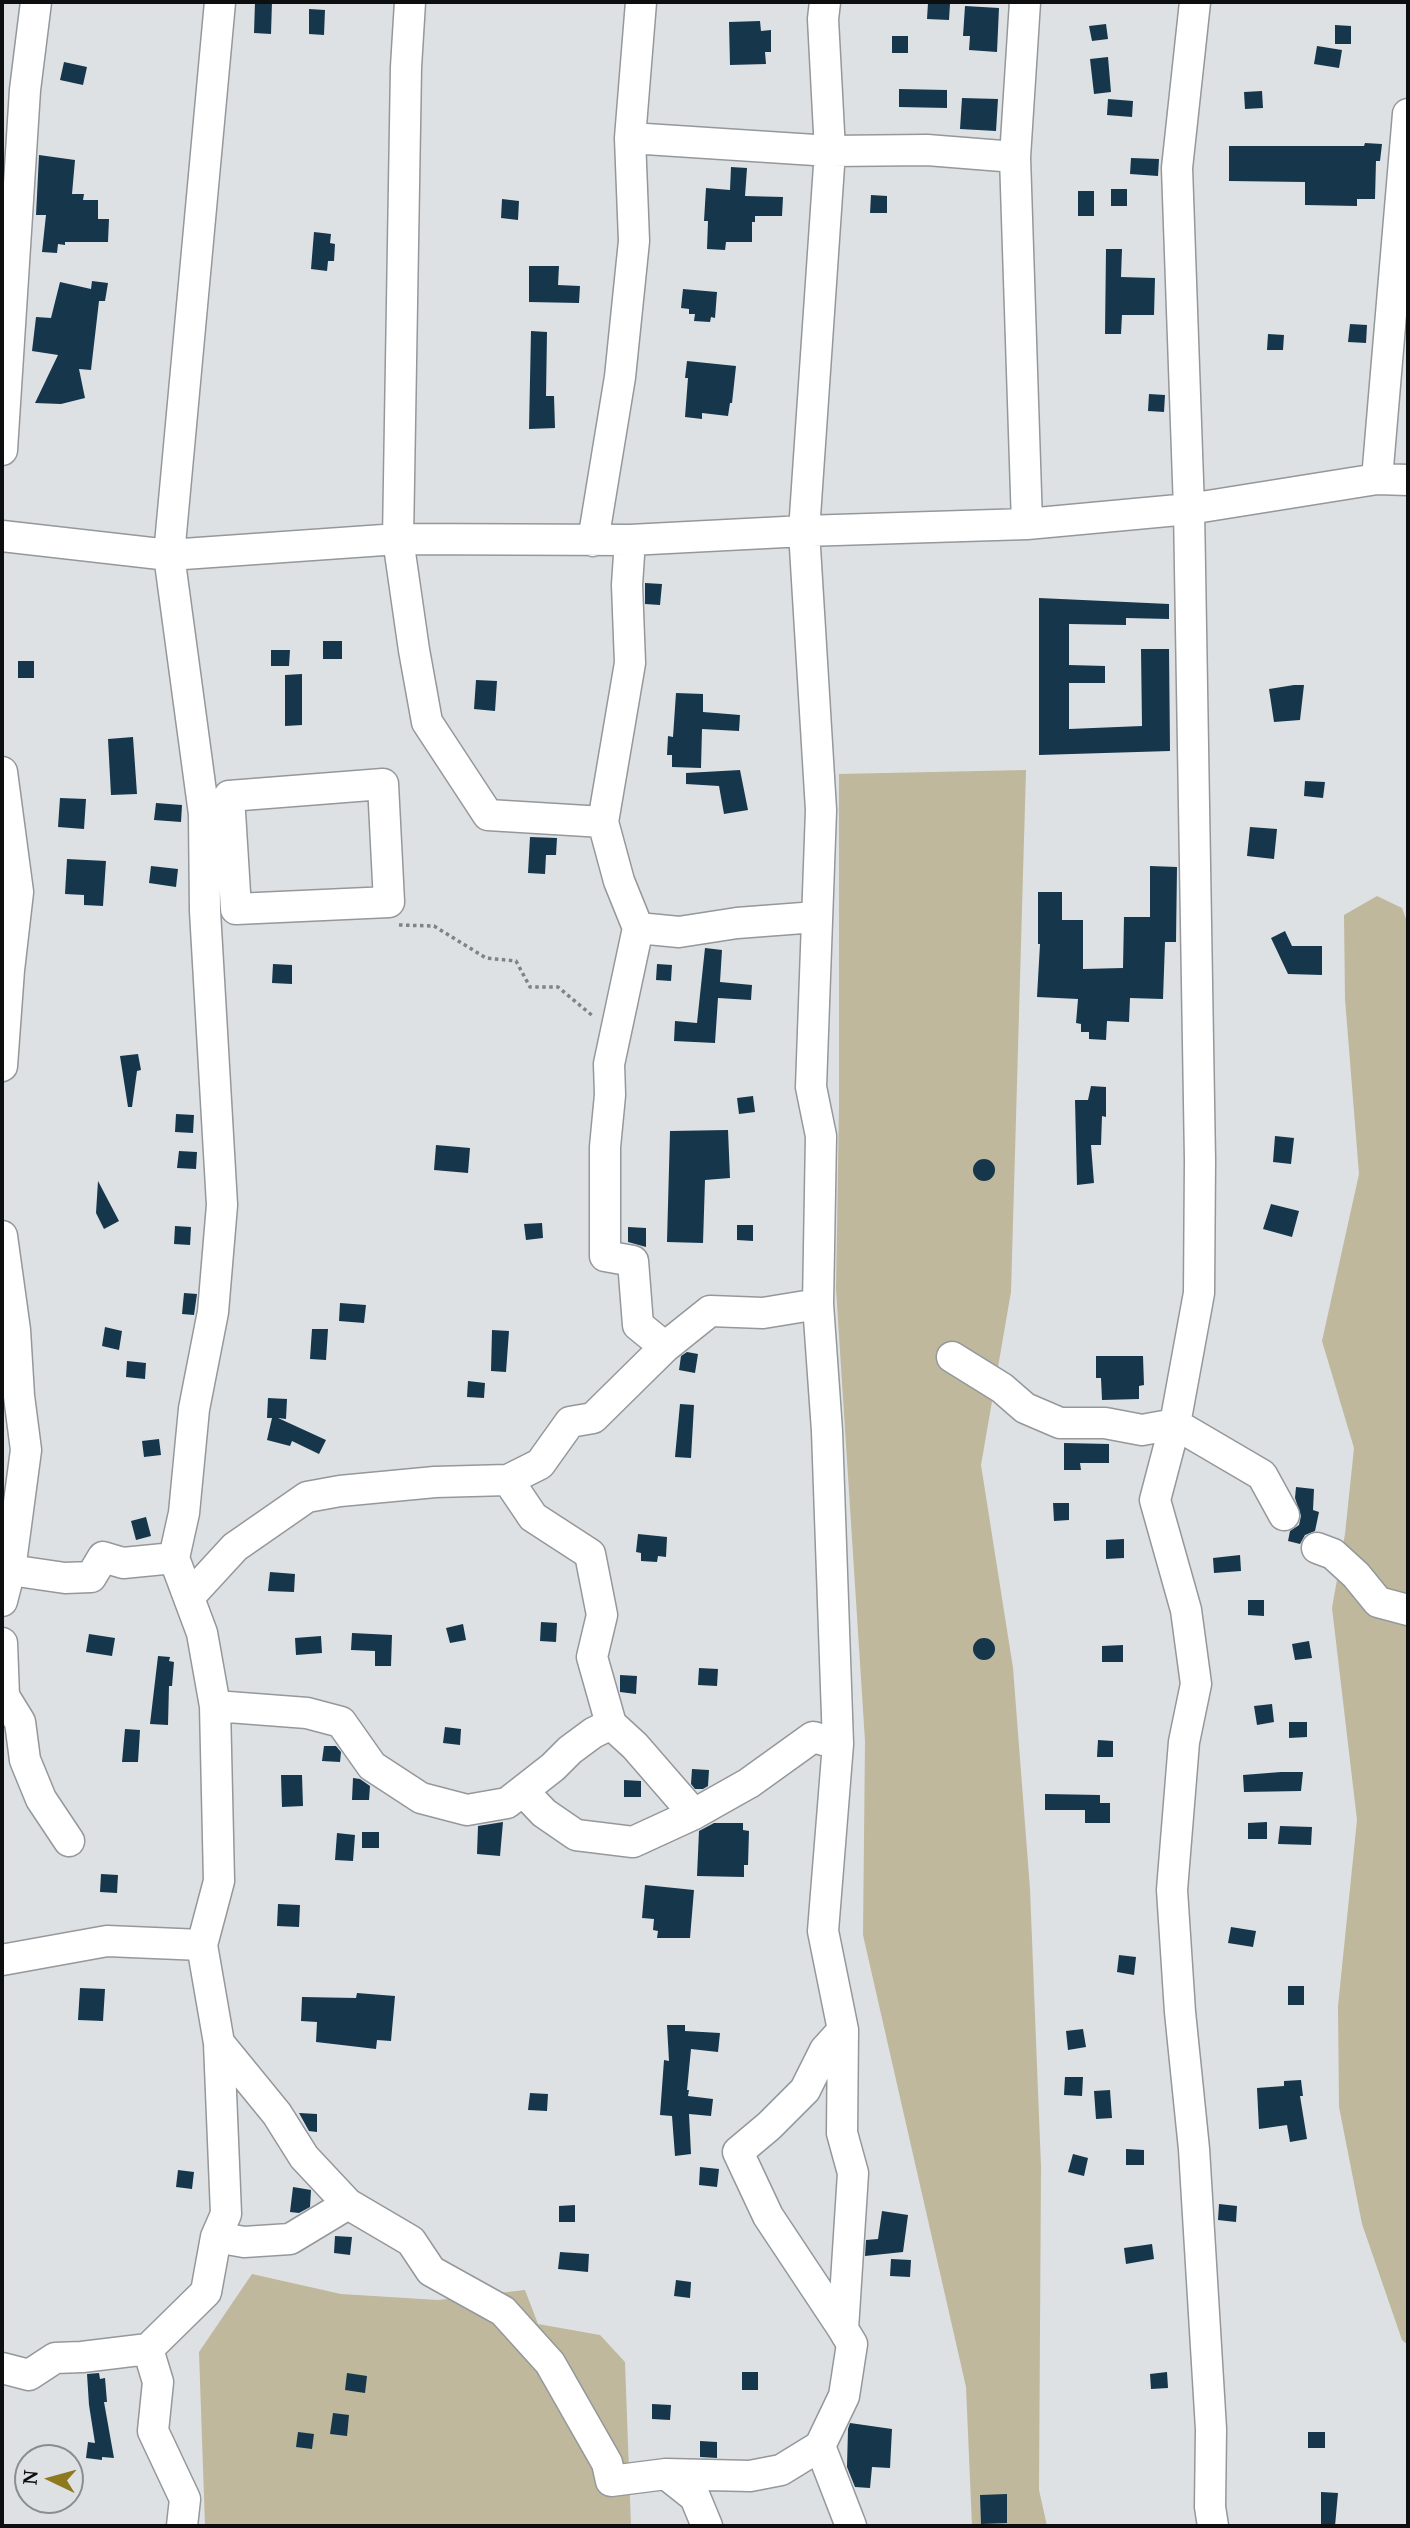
<!DOCTYPE html>
<style>
body{margin:0}
#map{position:relative;width:1410px;height:2528px;overflow:hidden;background:#dde1e4;font-family:"Noto Serif",serif}
canvas{display:block}
.frame{position:absolute;inset:0;border:4px solid #0d0e0f;pointer-events:none}
.north{position:absolute;left:14px;top:2444px;width:70px;height:70px;box-sizing:border-box;background:#dde1e4;border:2px solid #8a8d8f;border-radius:50%;rotate:275deg;font-size:19px;font-weight:700;line-height:28px;text-align:center;color:#0d0e0f}
.north::after{content:'';display:block;margin:auto;width:24px;height:32px;background:#8f791f;clip-path:polygon(50% 0,100% 100%,50% 72%,0 100%)}
</style>
<div id="map">
<canvas width="1410" height="2528"></canvas>
<div class="frame"></div>
<div class="north">N</div>
</div>
<script>
const context = document.querySelector('canvas').getContext('2d');
context.lineJoin = 'round';
function fillPath(path, color) { context.fillStyle = color; context.fill(path, 'evenodd'); }
function stroke(path, color, width, dash) { context.strokeStyle = color; context.lineWidth = width; context.lineCap = dash ? 'butt' : 'round'; context.setLineDash(dash || []); context.stroke(path); }
fillPath(new Path2D(`
 M1026,770L1011,1292L981,1465L1013,1668L1030,1889L1041,2167L1039,2490L1047,2526H972L966,2387L863,1935L865,1741L836,1289L839,1106V774Z
 M1377,896L1402,908L1408,924V2345L1402,2340L1362,2224L1339,2107L1338,2006L1357,1820L1332,1608L1345,1534L1354,1448L1322,1341L1359,1174L1345,999L1344,915Z
 M252,2274L341,2294L438,2300L525,2290L538,2324L600,2335L625,2362L631,2526H205L199,2352Z`), '#bfb89d');
fillPath(new Path2D(`
 M255,2H272L271,34L254,33Z
 M928,3L950,4L949,20L927,19Z
 M965,6L999,8L997,52L969,50L970,36H963Z
 M309,9L325,10L324,35L309,34Z
 M760,21L761,31L771,30V52H765L766,64L730,65L729,22Z
 M1106,24L1108,39L1092,41L1089,26Z
 M1335,25L1351,26V44H1335Z
 M892,36H908V53H892Z
 M1317,46L1342,50L1339,68L1314,64Z
 M1108,57L1111,92L1094,94L1090,59Z
 M64,62L87,67L83,85L60,80Z
 M899,89L947,90V108L899,107Z
 M1262,91L1263,108L1245,109L1244,92Z
 M962,98L998,99L996,131L960,129Z
 M1108,99L1133,101L1132,117L1107,115Z
 M1365,143L1382,144L1380,161H1376L1375,199H1357V206L1305,205V182L1229,181V146H1364Z
 M39,155L75,160L72,194H84L83,200H98V219H109L108,242H65V245L58,244L57,253L42,252L46,215H36Z
 M1131,158L1159,159L1158,176L1130,174Z
 M731,167L747,168L745,196L783,197L782,216H755V222H752V242H726L725,250L707,249L708,221H704L706,188L730,190Z
 M1111,189H1127V206H1111Z
 M1078,191H1094V216H1078Z
 M871,195L887,196V213H870Z
 M502,199L519,201L518,220L501,218Z
 M314,232L331,234L330,243L335,244L334,261H328L327,271L311,269Z
 M1106,249H1122L1121,277L1155,278L1154,315H1122L1121,334H1105Z
 M529,266H559L558,285L580,286L579,303L529,302Z
 M92,281L108,283L105,301H99L91,370L79,369L85,398L61,404L35,403L58,355L32,351L36,317L51,318L60,282L91,289Z
 M683,289L717,292L715,318L711,317L710,322L694,321L695,314H689V309L681,308Z
 M1350,324L1367,325L1366,343L1348,342Z
 M531,331L547,332L546,396H554L555,428L529,429Z
 M1268,334L1284,335L1283,350H1267Z
 M687,361L736,366L732,403H730L728,416L702,413V419L685,417L688,378H685Z
 M1149,394L1165,395L1164,412L1148,411Z
 M645,583L662,584L660,605L645,604Z
 M1039,598L1169,604V619L1126,618V625L1069,624V665L1105,666V683H1069V729L1142,726L1141,649H1169L1170,751L1039,755Z
 M323,641H342V659H323Z
 M271,650H290L289,666H271Z
 M18,661H34V678H18Z
 M302,674V725L285,726V675Z
 M476,680L497,681L495,711L474,709Z
 M1294,685H1304L1300,720L1274,722L1269,689Z
 M676,693L703,694V712L740,715L739,731L702,729L701,768L672,767V755H667L668,736L673,737Z
 M133,737L137,794L111,795L108,739Z
 M740,770L748,810L724,814L719,786L686,784V773Z
 M1305,781L1325,782L1323,798L1304,796Z
 M60,798L86,799L84,829L58,827Z
 M156,803L182,805L181,822L154,820Z
 M1250,827L1277,829L1274,859L1247,856Z
 M530,837L557,838L556,855H546L545,874L528,873Z
 M67,859L106,861L103,906L84,905V895L65,894Z
 M151,866L178,869L176,887L149,883Z
 M1150,866L1177,867L1176,942H1165L1163,999L1130,998L1129,1022L1107,1021L1106,1040L1089,1039V1032H1081V1024L1076,1023L1078,999L1037,997L1040,944H1038V892H1062V920H1083V969L1123,968L1124,917H1150Z
 M1285,931L1292,946H1322V975L1288,974L1271,938Z
 M705,948L722,950L720,982L752,985L751,1000L718,998L715,1043L674,1041L675,1021L697,1023Z
 M273,964L292,965V984L272,983Z
 M657,964L672,965L671,981L656,980Z
 M138,1054L141,1070L137,1071L132,1107H128L120,1056Z
 M1091,1086L1106,1087V1117L1102,1116L1101,1145H1091L1094,1183L1077,1185L1075,1100H1088Z
 M753,1096L755,1112L739,1114L737,1098Z
 M176,1114L194,1115L193,1133L175,1132Z
 M728,1130L730,1178L705,1180L703,1243L667,1242L670,1131Z
 M1275,1136L1294,1138L1291,1164L1273,1162Z
 M436,1145L470,1148L468,1173L434,1170Z
 M179,1151L197,1152L196,1169L177,1168Z
 M973 1170a11 11 0 1 1 22 0a11 11 0 1 1-22 0Z
 M98,1181L119,1221L104,1229L96,1213Z
 M1271,1204L1299,1211L1292,1237L1263,1229Z
 M542,1223L543,1238L526,1240L524,1224Z
 M737,1225H753V1241L737,1240Z
 M175,1226L191,1227L190,1245L174,1244Z
 M628,1227L646,1228V1247L628,1242Z
 M184,1293L197,1294L194,1315L182,1314Z
 M340,1303L366,1305L364,1323L339,1321Z
 M105,1327L122,1331L119,1350L102,1346Z
 M312,1329H328L326,1360L310,1359Z
 M492,1330L509,1331L506,1372L491,1371Z
 M687,1352L698,1354L695,1373L679,1370L681,1356Z
 M1096,1356H1143L1144,1385L1139,1386V1399L1102,1400L1101,1378H1096Z
 M127,1361L146,1363L145,1379L126,1377Z
 M468,1381L485,1383L484,1398L467,1397Z
 M268,1398L287,1399L286,1419L278,1418L326,1440L319,1454L292,1441L290,1446L267,1440L272,1418H267Z
 M680,1404L694,1405L691,1458L675,1457Z
 M159,1439L161,1455L144,1457L142,1441Z
 M1064,1443L1109,1444V1463H1080L1081,1470H1064Z
 M1296,1487L1314,1489L1313,1510L1319,1512L1315,1531L1305,1535L1300,1544L1288,1541L1290,1531L1299,1525L1301,1516L1295,1498Z
 M1053,1503H1069V1520L1054,1521Z
 M146,1517L151,1536L136,1540L131,1521Z
 M638,1534L667,1537L666,1557L658,1556L657,1562L641,1561V1553L636,1552Z
 M1124,1539V1558L1106,1559V1540Z
 M1240,1555L1241,1571L1214,1573L1213,1558Z
 M270,1572L295,1574L294,1592L268,1591Z
 M1248,1600H1264V1616L1248,1615Z
 M541,1622L557,1623L556,1642L540,1641Z
 M463,1624L466,1640L450,1643L446,1628Z
 M352,1633L392,1635L391,1666H375V1651L351,1650Z
 M89,1634L115,1638L112,1656L86,1652Z
 M321,1636L322,1653L296,1655L295,1638Z
 M973 1649a11 11 0 1 1 22 0a11 11 0 1 1-22 0Z
 M1309,1641L1312,1658L1295,1660L1292,1644Z
 M1123,1645V1662H1102V1646Z
 M158,1656L170,1657L169,1661L174,1662L172,1686H169L168,1725L150,1724Z
 M699,1668L718,1669L717,1686L698,1685Z
 M620,1675L637,1676L636,1694L620,1692Z
 M1272,1704L1274,1722L1257,1725L1254,1706Z
 M1289,1722H1307V1737L1289,1738Z
 M445,1727L461,1729L460,1745L443,1743Z
 M125,1729L140,1730L138,1762H122Z
 M1098,1740L1113,1741V1757H1097Z
 M324,1746H336L341,1752L340,1762L322,1761Z
 M692,1769L709,1770L708,1786L703,1789H695L691,1784Z
 M1281,1772H1303L1301,1791L1244,1792L1243,1775Z
 M281,1775H302L303,1806L282,1807Z
 M353,1778L360,1779L370,1786L369,1800H352Z
 M624,1780L641,1781V1797H624Z
 M1045,1794L1100,1795V1803H1110V1823H1085V1810H1045Z
 M503,1822L500,1856L477,1854L478,1826Z
 M1267,1822V1839H1248V1823Z
 M714,1823H743V1830L749,1831L748,1865H744V1877L697,1876L699,1831Z
 M1280,1826L1312,1827L1311,1845L1278,1844Z
 M362,1832H379V1848H362Z
 M337,1833L355,1835L353,1861L335,1860Z
 M101,1874L118,1875L117,1893L100,1892Z
 M645,1885L694,1890L690,1938H657L658,1931L653,1930L654,1919L642,1918Z
 M278,1904L300,1905L299,1927L277,1926Z
 M1231,1927L1256,1931L1253,1947L1228,1943Z
 M1119,1955L1136,1957L1134,1975L1117,1972Z
 M1288,1986H1304V2005H1288Z
 M80,1988L105,1989L103,2021L78,2020Z
 M357,1993L395,1996L391,2041L377,2040L376,2049L316,2042L317,2022L301,2021L302,1997L356,1998Z
 M667,2025H685V2031L720,2033L718,2052L691,2049L687,2090H689L688,2096L713,2099L711,2116L689,2114L691,2154L675,2156L672,2116L660,2115L664,2060L669,2061Z
 M1083,2029L1086,2047L1068,2050L1066,2031Z
 M1065,2077H1083L1082,2096L1064,2095Z
 M1301,2080L1303,2096H1300L1307,2139L1290,2142L1287,2125L1259,2129L1257,2088L1284,2086V2081Z
 M1110,2090L1112,2118L1096,2119L1094,2091Z
 M530,2093L548,2094L547,2111L528,2110Z
 M299,2113L317,2114V2132L309,2131Z
 M1126,2149L1144,2150V2165H1126Z
 M1073,2154L1088,2158L1084,2176L1068,2172Z
 M700,2167L719,2169L717,2187L699,2185Z
 M178,2170L194,2172L192,2189L176,2187Z
 M293,2187L311,2190L310,2207L299,2213L290,2212Z
 M1219,2204L1237,2206L1236,2222L1218,2220Z
 M575,2205V2222H559V2206Z
 M882,2211L908,2215L903,2252L865,2256L866,2240L878,2239Z
 M335,2236L352,2237L350,2255L334,2253Z
 M1152,2244L1154,2259L1126,2264L1124,2248Z
 M560,2252L589,2254L588,2272L558,2269Z
 M891,2259L911,2260L910,2277L890,2276Z
 M676,2280L691,2282L690,2298L674,2296Z
 M742,2372H758V2390H742Z
 M1167,2372L1168,2388L1151,2389L1150,2374Z
 M99,2373L100,2379L105,2378L107,2402H104L114,2458L102,2457V2460L86,2458L88,2442L95,2443L89,2405L87,2374Z
 M347,2373L367,2376L365,2393L345,2390Z
 M652,2404L671,2405L670,2420L652,2419Z
 M333,2413L349,2415L347,2436L330,2434Z
 M850,2423L892,2429L890,2468L872,2467L870,2488L855,2487L847,2467L848,2429Z
 M298,2432L314,2434L312,2449L296,2447Z
 M1308,2432H1325V2448H1308Z
 M700,2441L717,2442V2458L700,2457Z
 M1321,2492L1338,2493L1335,2526H1321Z
 M1007,2494V2523L981,2524L980,2495Z`), '#16364c');
const minor = new Path2D(`
 M410,2L406,67L398,539L414,650L427,722L488,815L603,822
 M825,2L823,19L830,151L804,531L821,810L811,1087L821,1136L818,1304L827,1431L838,1744L823,1931L843,2030L842,2133L853,2173L843,2329L852,2344L844,2396L820,2446L851,2526
 M1025,2L1015,157L1027,524
 M1195,2L1177,168L1189,509L1200,1160L1199,1293L1175,1424L1155,1500L1186,1610L1196,1684L1184,1742L1172,1890L1180,2012L1194,2149L1211,2429L1210,2507L1213,2526
 M630,138L830,151L927,150L1015,157
 M2,450L25,90L36,2
 M1377,479L1408,114
 M2,536L169,555L398,539L630,540L804,531L1027,524L1189,509L1377,479L1408,480
 M630,540L627,585L630,663L603,822L619,881L638,928L609,1064L610,1095L605,1147V1256L633,1261L638,1325L665,1347
 M593,541L620,377L634,241L630,138L641,2
 M2,772L18,892L9,970L2,1066
 M383,784L389,902L236,909L229,796Z
 M638,928L679,932L737,923L816,917
 M2,1236L15,1330L19,1396L26,1450L10,1570L2,1601
 M952,1357L1002,1388L1025,1408L1060,1423H1105L1142,1430L1175,1424L1262,1475L1284,1515
 M508,1480L540,1464L570,1422L593,1418L665,1347L710,1311L763,1313L818,1304
 M1317,1548L1333,1554L1356,1575L1378,1602L1408,1610
 M10,1570L65,1578L91,1577L103,1557L123,1563L174,1558
 M189,1597L235,1547L307,1497L340,1491L435,1482L508,1480L533,1517L590,1554L602,1615L592,1657L611,1724L635,1746L694,1814L749,1783L813,1737L838,1744
 M2,1643L4,1696L20,1722L25,1760L41,1799L69,1841
 M215,1706L307,1713L341,1722L372,1766L421,1798L467,1810L507,1803L553,1767L570,1750L593,1733L611,1724
 M523,1791L544,1813L576,1835L633,1842L694,1814
 M2,1960L107,1941L202,1945
 M843,2030L825,2050L805,2090L769,2126L738,2152L768,2216L843,2329
 M219,2043L277,2114L304,2157L348,2204L411,2241L431,2271L503,2311L550,2363L607,2463L611,2481L666,2474L695,2497L707,2526
 M216,2237L244,2242L290,2239L348,2204
 M2,2368L29,2375L55,2358L82,2357L148,2349
 M666,2474L750,2476L781,2470L820,2446
 M182,2526L185,2499L153,2431L158,2382L148,2349L206,2292L216,2237L226,2214L219,2043L202,1945L219,1881L215,1706L202,1633L174,1558L184,1513L194,1409L213,1312L222,1205L205,911L204,814L169,555L220,2`);
stroke(minor, '#94989b', 33);
stroke(new Path2D(`
 M399,925L434,926L486,958L516,961L530,987H558L594,1017`), '#808385', 3.5, [3.5, 3.5]);
stroke(minor, '#fff', 30);
</script>
